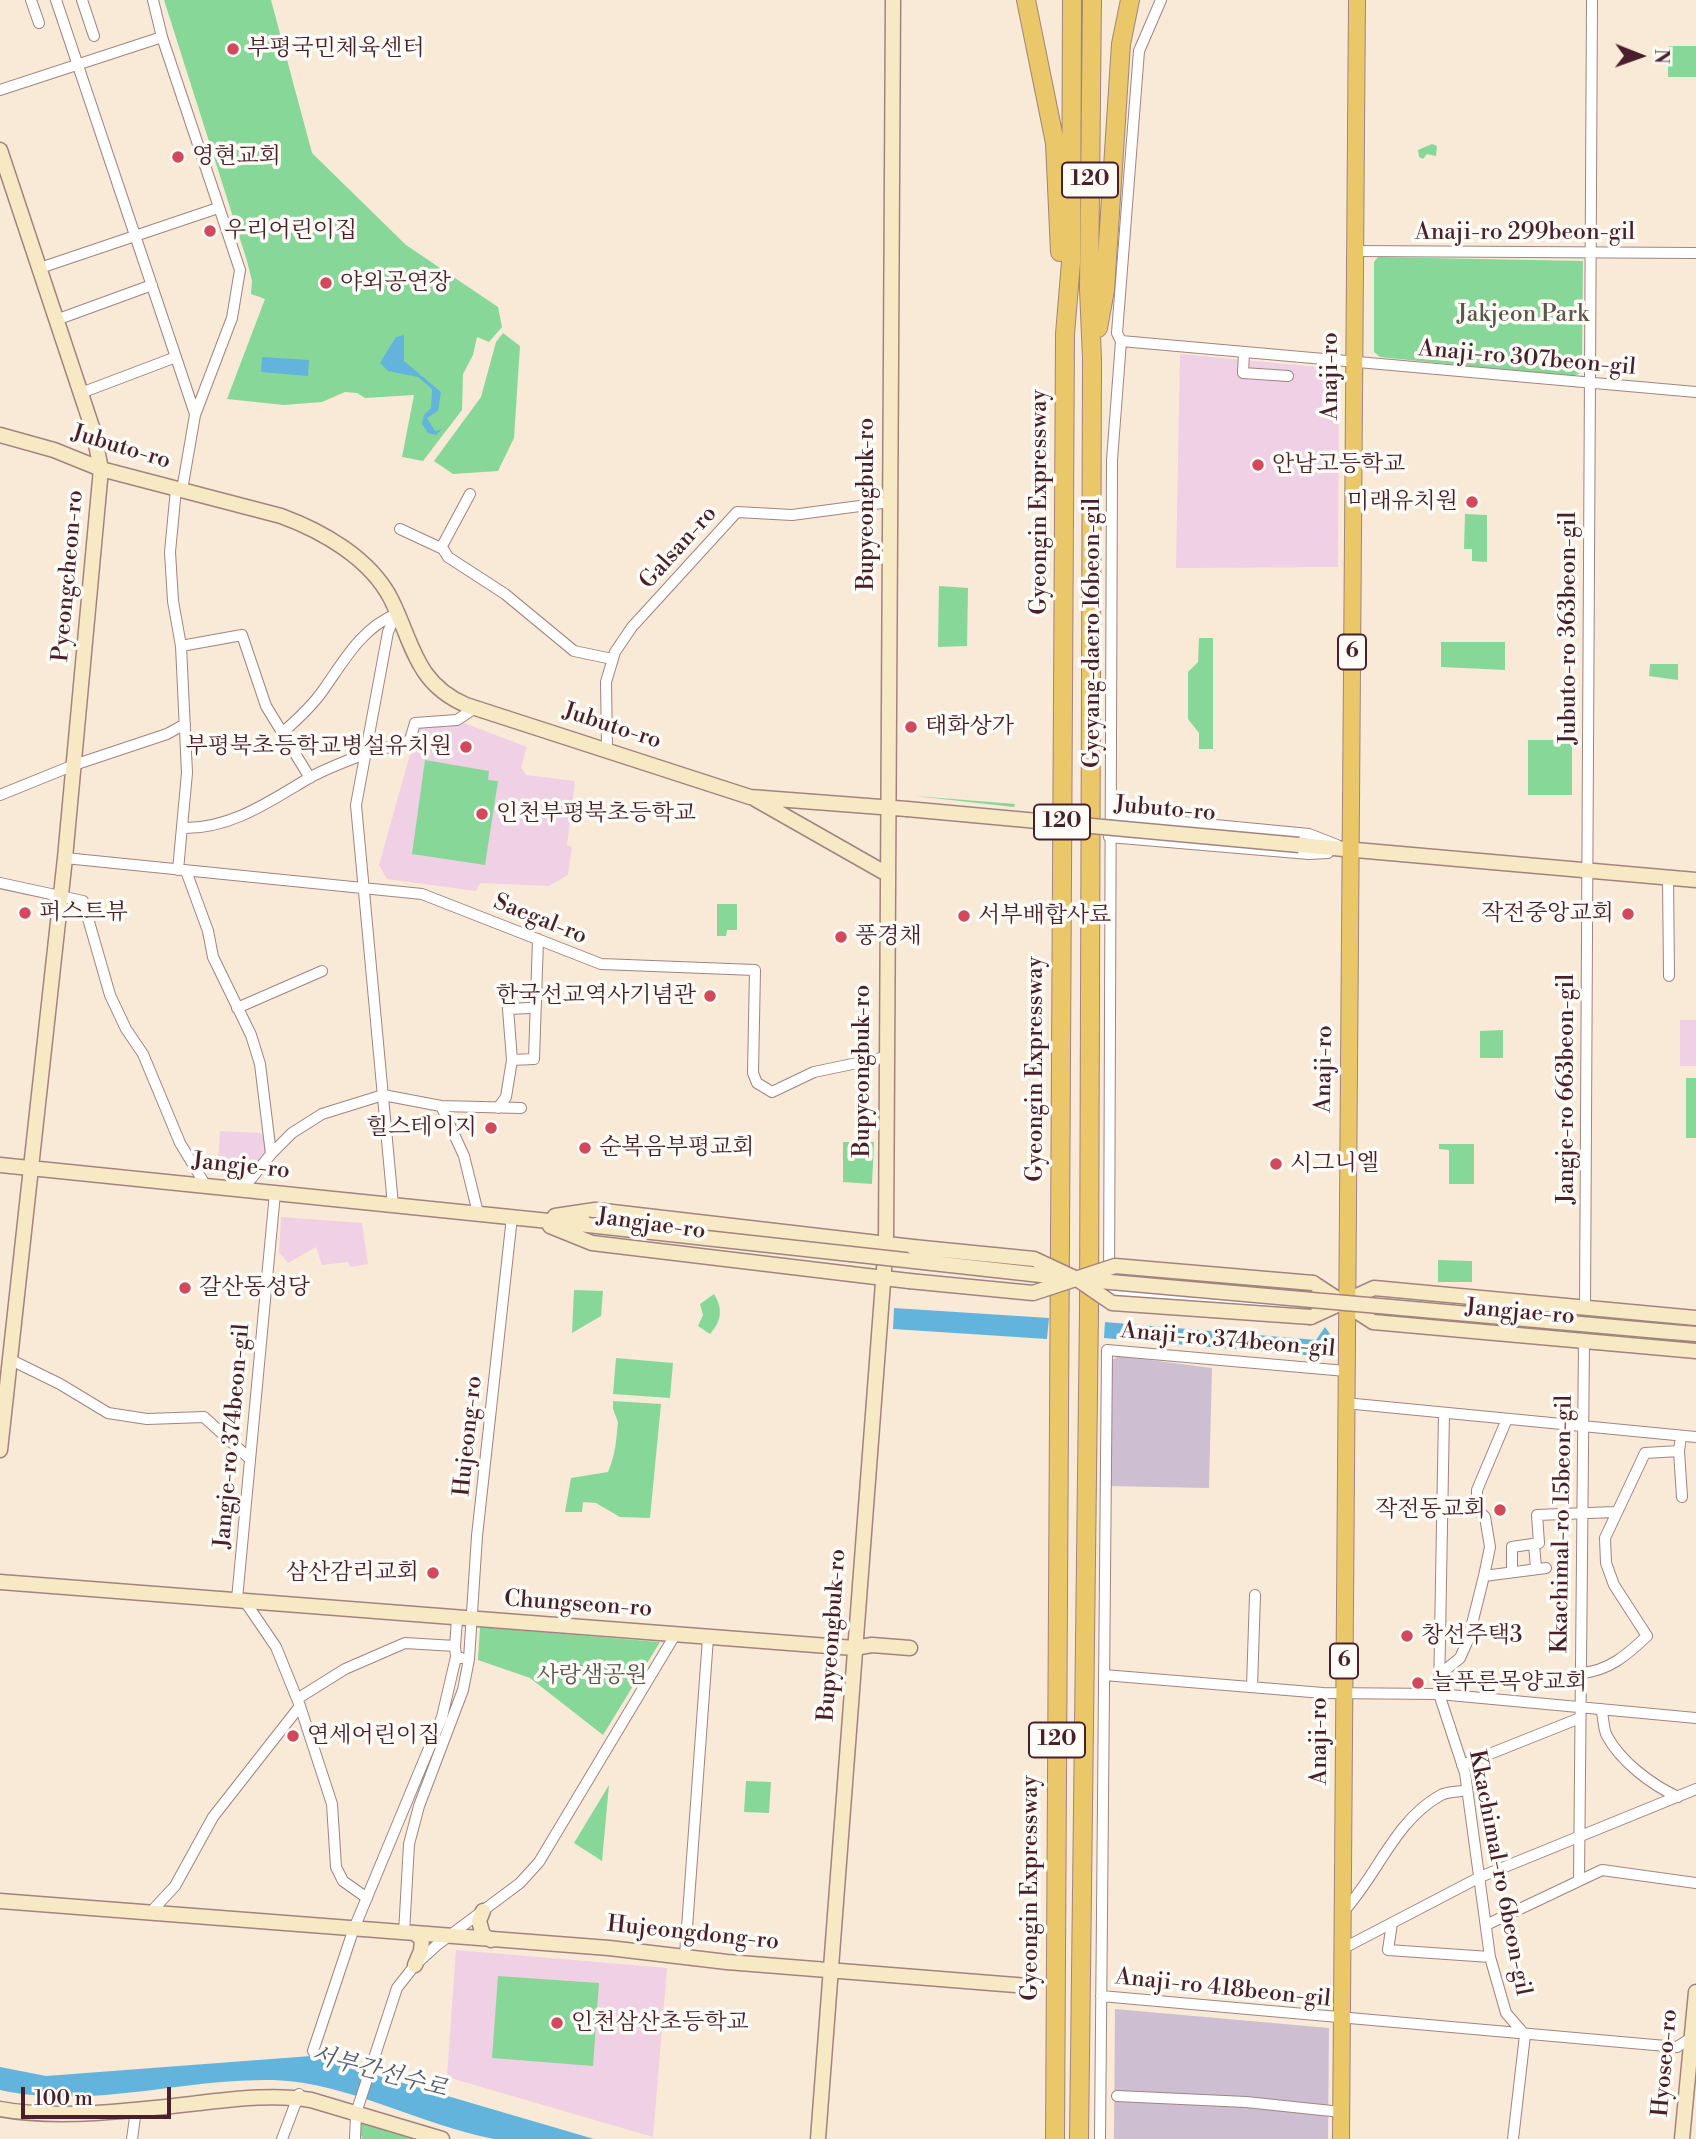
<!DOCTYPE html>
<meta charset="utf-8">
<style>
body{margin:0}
#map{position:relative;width:1696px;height:2139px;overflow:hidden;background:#f8ead7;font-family:"Libre Bodoni",serif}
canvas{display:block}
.north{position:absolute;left:1605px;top:21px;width:70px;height:70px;-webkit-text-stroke:5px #fdfcf7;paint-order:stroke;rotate:91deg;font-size:19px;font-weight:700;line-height:28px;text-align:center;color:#4a1f2b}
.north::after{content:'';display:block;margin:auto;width:24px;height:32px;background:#4a1f2b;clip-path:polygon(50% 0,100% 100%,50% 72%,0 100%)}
.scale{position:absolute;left:21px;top:2087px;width:150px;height:32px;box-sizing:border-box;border:4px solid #4a1f2b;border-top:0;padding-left:9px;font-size:21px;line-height:24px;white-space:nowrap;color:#4a1f2b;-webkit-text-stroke:5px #fdfcf7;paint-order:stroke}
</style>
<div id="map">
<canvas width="1696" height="2139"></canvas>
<div class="north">N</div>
<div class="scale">100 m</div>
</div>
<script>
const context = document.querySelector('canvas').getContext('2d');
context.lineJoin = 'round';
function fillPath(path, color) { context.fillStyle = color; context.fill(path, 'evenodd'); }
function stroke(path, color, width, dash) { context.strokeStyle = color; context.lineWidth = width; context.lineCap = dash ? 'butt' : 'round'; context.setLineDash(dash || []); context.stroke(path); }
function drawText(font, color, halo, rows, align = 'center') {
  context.font = font + ' "Libre Bodoni","Noto Serif KR",serif'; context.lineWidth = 7; context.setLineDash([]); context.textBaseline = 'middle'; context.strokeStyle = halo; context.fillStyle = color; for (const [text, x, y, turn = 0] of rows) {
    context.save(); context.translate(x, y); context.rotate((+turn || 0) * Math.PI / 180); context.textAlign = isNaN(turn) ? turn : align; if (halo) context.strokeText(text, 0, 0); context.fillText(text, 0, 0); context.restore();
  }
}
fillPath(new Path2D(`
 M1180,354L1339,369L1338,567L1176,568Z
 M464,723L527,747L521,767L526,775L575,781L567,845L572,847L568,875L549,886L480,883L476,891L387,879L379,865L418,726Z
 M1680,1020H1696V1066H1680Z
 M220,1131L261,1133L267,1147L264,1157L252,1165L218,1163Z
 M281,1217L362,1223L368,1264L350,1267L348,1262L322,1265L316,1247L288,1263L279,1252Z
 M456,1950L667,1968L653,2137L447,2077Z`), '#f0d0e5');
fillPath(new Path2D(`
 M1119,1356L1212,1368L1209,1488L1106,1486L1111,1360Z
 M1115,2009L1329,2028L1328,2139H1114Z`), '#cebed2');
fillPath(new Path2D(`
 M164,0H271L312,153L406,245L498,307L502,327L489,342L477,337L473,355L463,374L462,410L423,461L402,457L414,395L365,398L357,393L345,392L322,402L284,405L227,399L265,299L251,294L252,281L247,261Z
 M1668,46H1696V77H1668Z
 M1432,144L1437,146L1436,156L1427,154L1423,159L1419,157L1418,150Z
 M1378,257L1583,261L1582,372L1572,377L1380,357L1374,352V262Z
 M503,333L520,346L514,438L498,471L453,474L434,461L481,397L496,342Z
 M1465,514L1487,515V562L1472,561V549H1464Z
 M939,586L968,588L967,646L938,647Z
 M1199,638H1213V749H1199V733L1188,719V672L1198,662Z
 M1441,642H1505V670L1441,667Z
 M1650,664H1678V680L1649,676Z
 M1528,740H1572V795H1528Z
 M425,760L489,771L488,780L498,781L485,865L412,854Z
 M915,796L1015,804L1014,807Z
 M717,904H737V930H727L726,936H717Z
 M1503,1030V1058H1480V1031Z
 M1686,1078H1696V1138H1686Z
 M843,1142H874L872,1184L843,1182Z
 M1439,1144H1474V1184H1449V1150L1439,1149Z
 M1438,1260L1472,1261V1282H1438Z
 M574,1290L603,1291L601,1316L572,1333Z
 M714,1294C723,1308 722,1321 710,1334L698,1326L703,1315L700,1304Z
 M616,1358L673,1363L670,1398L613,1394Z
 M613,1401L661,1404L650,1518L620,1517L596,1503L583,1502L582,1512H565L571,1478L608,1472C616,1453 616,1441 618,1422L613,1409Z
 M480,1627L660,1642L603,1735L530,1678L478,1660Z
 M746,1781L771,1782L769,1813L744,1812Z
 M609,1785L602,1861L574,1843Z
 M498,1976L599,1983L593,2066L492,2058Z
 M365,2118L432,2139H362L359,2126Z`), '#87d898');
fillPath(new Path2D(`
 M404,335V361L441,392L438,411L427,418L435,431L442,429L436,435L428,433L422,424L424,415L431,408L432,389L418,377L388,371L380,363L396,337Z
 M262,357L309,360L308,376L261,372Z
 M894,1308L1049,1318L1047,1339L893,1329Z
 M1105,1322L1316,1340L1325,1327L1330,1334L1328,1357L1104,1338Z
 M311,2056L594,2139C563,2139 525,2139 494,2139C420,2125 350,2083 274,2080C183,2078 90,2110 0,2090V2067L46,2076Z`), '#62b4dd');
const street = new Path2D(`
 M31,0L39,23
 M56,0L195,414
 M82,0L94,36
 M153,0L162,37L240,270L232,318L195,415L182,490
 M1161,0L1139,51L1117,333L1121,341L1112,460L1109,1293L1312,1308L1327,1306
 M0,90L162,37
 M1355,251L1696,253
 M40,268L218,208
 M56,320L152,285
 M1121,341L1696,392
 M1244,353L1243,373L1288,376
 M81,393L176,357
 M176,489L170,552L173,601L181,646L187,773L178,870
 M400,529L443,549L448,557L505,594L574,651L612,659
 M441,548L470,494
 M181,646L242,635L266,706L310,778
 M282,733C297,720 313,705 324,689C345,659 362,628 396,614
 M366,746L393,748L410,740L415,723L457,720L475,708
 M607,749L606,682L615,652L632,627L737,512L792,515L890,502
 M0,795L74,765L167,734L185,724
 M1111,815L1309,834L1337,845
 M183,828C231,829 270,801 309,778C327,768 346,761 365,754
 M1109,837L1309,854L1328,853
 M65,858L422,894L601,964L755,970L753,1073L757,1083L772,1092L814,1072L886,1057
 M186,871L208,931L213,957L251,1035L260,1064L271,1154L242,1190
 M1668,877L1669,976
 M0,883L83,901L110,995L126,1029L143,1054L180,1143L206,1186
 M237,1008L322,971
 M512,1060L508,1009L529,1008
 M441,1106L464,1156L478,1213
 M498,1108L506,1097L512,1060L534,1059L538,939
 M271,1154L292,1133L322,1114L383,1095L441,1106L521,1108
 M393,1205L356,805L388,632L396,614
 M1109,1273L1314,1293L1327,1297
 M1585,1308L1592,0
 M9,1359L60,1384L108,1413L147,1419L204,1417L250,1459
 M1345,1403L1696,1437
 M1444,1413L1439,1694L1465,1773L1490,1957L1506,2013L1525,2035L1513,2139
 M1681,1436L1679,1451L1682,1497
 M1442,1508L1477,1509
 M1534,1544L1536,1568
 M1512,1571V1547L1539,1543L1537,1515L1615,1512
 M1484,1576L1546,1568
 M237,1599L275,1193
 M244,1600L276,1647L300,1706L332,1804L336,1867L343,1881L367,1898
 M455,1646L457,1620
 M1580,1673C1608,1672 1628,1654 1647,1636L1614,1585L1606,1563L1605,1538L1645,1453L1679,1451
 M1104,1675L1323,1693L1439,1694L1696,1718
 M1439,1675L1460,1658L1468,1640L1484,1576L1490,1547L1485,1517L1477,1509V1490L1507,1419
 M1252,1687L1255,1595
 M297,1699L345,1669L405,1643L455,1646L456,1657L461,1658
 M1601,1709C1604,1718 1603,1729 1607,1736C1621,1762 1652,1785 1678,1797
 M1462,1765L1580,1718
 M1579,1881L1584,1341
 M1343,1912C1377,1876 1395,1820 1441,1795C1448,1791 1459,1792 1467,1790
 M149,1914L175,1886L213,1817L300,1706
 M1392,1923L1388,1950L1490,1957
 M1486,1925L1602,1870L1696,1883
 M404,1933L409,1844L419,1806L463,1690L469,1659L477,1536L512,1217
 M1342,1949L1480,1877L1696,1789
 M685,1955L708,1638
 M1101,1996L1677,2047L1691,2038
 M313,2051L353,1931L442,1717L456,1657
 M1117,2096L1246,2102L1341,2112
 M132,2139L136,2110
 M282,2139L299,2094
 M355,2139L356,2113L397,1988L415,1965L437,1945L520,1883L539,1862L675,1635
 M1100,2139L1107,1350L1346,1371`);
const secondary = new Path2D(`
 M0,150L93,430L101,469L65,858L0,1450
 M0,435L54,450L101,469L281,516C322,531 370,558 391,599C413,643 415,683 466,705L750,797L907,809
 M755,799L887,874
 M1299,845L1696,880
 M0,1165L588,1225
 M555,1216L595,1210L913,1247
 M550,1226L592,1243L909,1281
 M1313,1283L1373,1322L1696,1351
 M1311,1317L1374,1288L1696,1318
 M1659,1331L1696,1334
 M0,1582L854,1648L872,1645L910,1648
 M0,1901L609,1948L727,1962L1028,1986
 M483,1911L479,1921L483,1935L491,1940
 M414,1933L422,1939L421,1951L415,1965
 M0,2109C58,2120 139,2110 199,2103C235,2099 274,2094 311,2100L442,2139
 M818,2139L886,1243L893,0
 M1682,2139L1696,1992`);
const primary = new Path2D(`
 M1341,2139L1357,0`);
const highway = new Path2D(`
 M1026,0L1055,143L1060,252
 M1098,328L1105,290L1121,44L1130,0
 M1055,2139L1065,334L1071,262L1072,0
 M1079,2139L1089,1310L1092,359L1089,289L1092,0`);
stroke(street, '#a18481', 12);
stroke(secondary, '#a18481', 17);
stroke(primary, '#a18481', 18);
stroke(highway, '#a18481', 20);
stroke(street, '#fff', 10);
stroke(secondary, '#f7e9c3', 14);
stroke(primary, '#eac769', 16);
stroke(highway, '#eac769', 18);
const secondaryBridge = new Path2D(`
 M907,809L1299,845
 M588,1225L1077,1279L1659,1331
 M913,1247L1034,1259L1077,1279L1112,1303L1311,1317
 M909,1281L1033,1293L1115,1266L1313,1283`);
stroke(secondaryBridge, '#a18481', 17, []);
stroke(secondaryBridge, '#f7e9c3', 14);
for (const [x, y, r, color] of [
 [233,49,7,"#d1495b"],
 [178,157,7,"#d1495b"],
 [210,231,7,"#d1495b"],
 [326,283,7,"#d1495b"],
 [1258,465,7,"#d1495b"],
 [1472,502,7,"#d1495b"],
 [911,727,7,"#d1495b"],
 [466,747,7,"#d1495b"],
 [482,814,7,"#d1495b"],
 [25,913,7,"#d1495b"],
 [1628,914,7,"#d1495b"],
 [964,916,7,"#d1495b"],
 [841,937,7,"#d1495b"],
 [710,996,7,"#d1495b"],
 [491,1128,7,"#d1495b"],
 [585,1148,7,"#d1495b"],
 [1276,1164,7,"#d1495b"],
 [185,1288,7,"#d1495b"],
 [1500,1510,7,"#d1495b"],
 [433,1573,7,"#d1495b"],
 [1407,1636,7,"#d1495b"],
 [1418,1683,7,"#d1495b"],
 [293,1736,7,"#d1495b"],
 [557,2023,7,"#d1495b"]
]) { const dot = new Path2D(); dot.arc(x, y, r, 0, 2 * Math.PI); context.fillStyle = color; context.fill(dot); stroke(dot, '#fdfcf7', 2.5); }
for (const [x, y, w] of [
 [1090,180,56],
 [1352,652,28],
 [1062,822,56],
 [1344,1661,28],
 [1057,1740,56]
]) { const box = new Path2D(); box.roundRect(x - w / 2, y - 17.5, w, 35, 5); context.fillStyle = '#fdfcf7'; context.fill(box); stroke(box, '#4a1f2b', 2); }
drawText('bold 21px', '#4a1f2b', null, [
 ["120",1090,180],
 ["6",1352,652],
 ["120",1062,822],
 ["6",1344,1661],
 ["120",1057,1740]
]);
drawText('23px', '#4a1f2b', '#fdfcf7', [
 ["부평국민체육센터",247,49],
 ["영현교회",192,157],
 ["우리어린이집",224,231],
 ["야외공연장",340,283],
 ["안남고등학교",1272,465],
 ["미래유치원",1458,502,"right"],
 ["태화상가",925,727],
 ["부평북초등학교병설유치원",452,747,"right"],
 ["인천부평북초등학교",496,814],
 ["퍼스트뷰",39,913],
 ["작전중앙교회",1614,914,"right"],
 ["서부배합사료",978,916],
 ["풍경채",855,937],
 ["한국선교역사기념관",696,996,"right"],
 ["힐스테이지",477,1128,"right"],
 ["순복음부평교회",599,1148],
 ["시그니엘",1290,1164],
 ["갈산동성당",199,1288],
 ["작전동교회",1486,1510,"right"],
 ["삼산감리교회",419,1573,"right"],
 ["창선주택3",1421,1636],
 ["늘푸른목양교회",1432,1683],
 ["연세어린이집",307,1736],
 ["인천삼산초등학교",571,2023]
], 'left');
drawText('23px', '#4a1f2b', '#fdfcf7', [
 ["Anaji-ro 299beon-gil",1525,233],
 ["Anaji-ro 307beon-gil",1527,359,5],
 ["Anaji-ro",1331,376,-90],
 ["Jubuto-ro",121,448,17],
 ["Gyeongin Expressway",1040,502,-90],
 ["Bupyeongbuk-ro",867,504,-90],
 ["Galsan-ro",679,548,-48],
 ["Pyeongcheon-ro",69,576,-85],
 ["Jubuto-ro 363beon-gil",1569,628,-90],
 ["Gyeyang-daero 16beon-gil",1093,633,-90],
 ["Jubuto-ro",612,727,18],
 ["Jubuto-ro",1165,810,5],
 ["Saegal-ro",540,920,22],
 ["Gyeongin Expressway",1036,1069,-90],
 ["Anaji-ro",1325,1069,-89],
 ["Bupyeongbuk-ro",863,1071,-90],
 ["Jangje-ro 663beon-gil",1567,1089,-90],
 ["Jangje-ro",241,1167,6],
 ["Jangjae-ro",651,1225,8],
 ["Jangjae-ro",1520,1313,5],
 ["Anaji-ro 374beon-gil",1228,1341,5],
 ["Jangje-ro 374beon-gil",233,1436,-85],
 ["Hujeong-ro",469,1436,-84],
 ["Kkachimal-ro 15beon-gil",1563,1524,-89],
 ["Chungseon-ro",578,1605,4],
 ["Bupyeongbuk-ro",833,1635,-86],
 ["Anaji-ro",1320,1741,-90],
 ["Kkachimal-ro 6beon-gil",1499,1873,79],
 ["Gyeongin Expressway",1031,1888,-90],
 ["Hujeongdong-ro",693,1934,6],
 ["Anaji-ro 418beon-gil",1223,1989,6],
 ["Hyoseo-ro",1666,2063,-85]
]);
drawText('23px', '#5c564c', '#fdfcf7', [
 ["Jakjeon Park",1523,315],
 ["사랑샘공원",592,1676]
]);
drawText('italic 24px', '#545b72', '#fdfcf7', [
 ["서부간선수로",379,2073,15]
]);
</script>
